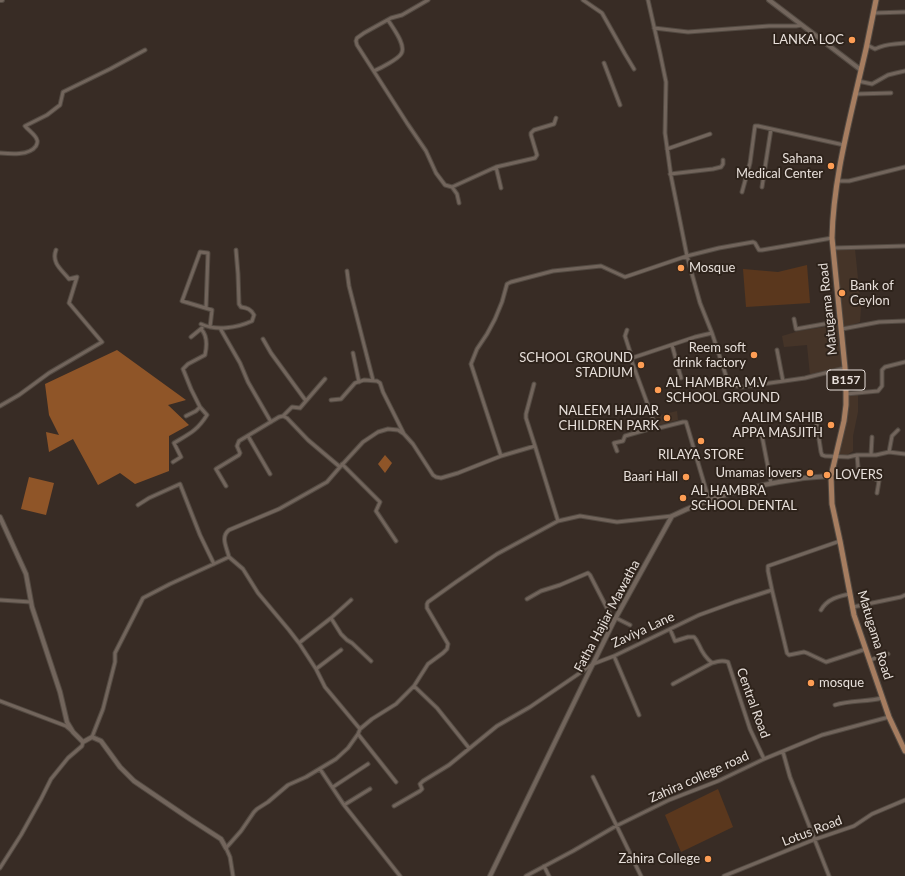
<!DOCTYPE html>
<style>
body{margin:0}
canvas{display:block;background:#382c25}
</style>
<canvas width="905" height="876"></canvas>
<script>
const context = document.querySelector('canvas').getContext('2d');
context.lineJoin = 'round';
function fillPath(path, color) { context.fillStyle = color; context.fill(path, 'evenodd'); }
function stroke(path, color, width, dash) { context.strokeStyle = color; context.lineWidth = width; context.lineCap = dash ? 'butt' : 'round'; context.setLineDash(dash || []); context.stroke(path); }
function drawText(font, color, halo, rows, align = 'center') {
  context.font = font + ' Lato,sans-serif'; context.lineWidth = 4; context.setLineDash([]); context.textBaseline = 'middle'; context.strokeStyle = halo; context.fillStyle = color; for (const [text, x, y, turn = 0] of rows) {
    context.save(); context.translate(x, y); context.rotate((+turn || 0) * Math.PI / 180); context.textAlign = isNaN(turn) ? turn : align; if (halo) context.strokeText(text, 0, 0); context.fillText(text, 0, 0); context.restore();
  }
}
fillPath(new Path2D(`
 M855,249L861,308L860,322L844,328L842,314L835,250Z
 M837,325L844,367L810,375L807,345L784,347L782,336L799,331Z
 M858,394V412L853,436V451L847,455L846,457L837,456L847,395Z
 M677,411L678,420L659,425L656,416Z`), '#453428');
fillPath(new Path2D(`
 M807,265L810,303L746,307L743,269L778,272Z
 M718,789L733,827L681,852L665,815Z`), '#5a371d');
fillPath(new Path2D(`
 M117,350L186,400L168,405L189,425L169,436V471L135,484L120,473L98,485L73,439L49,452L46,432L59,435L49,415L45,384Z
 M385,455L392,463L385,473L378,464Z
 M29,477L54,483L46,515L21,509Z`), '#8f5528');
const minor = new Path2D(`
 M428,0L402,15L391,18L364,33L357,38L356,41L357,45L407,123L426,151L436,173L445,185L452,187
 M583,0L602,13L625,54L634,69
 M648,0L660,53L666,82L665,133L671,176L687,256L700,303L712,333L727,379L732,385L742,387L805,378L845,368
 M874,13L905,12
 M654,28L688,32L769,26H796L802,25
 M867,45L875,49C888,43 892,45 905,43
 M604,63L620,105
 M374,71C381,68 398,59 401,54C407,46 393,28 388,20
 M858,81L872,84L888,75L896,73L905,71
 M856,94L891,93
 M667,149L710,134
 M0,153C10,154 29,156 36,146C37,144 38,142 37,140C36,135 28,130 25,126L47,115L60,105L63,92L110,69L145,50
 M496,167L501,188
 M670,174L713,169L721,167L723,164V160
 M837,181H849L905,167
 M762,187L771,129
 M742,192L750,163L755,126H758L844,145
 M459,203L457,194L452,187L496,167L535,158L537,155L531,135V133L534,130L554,124L556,118
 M833,248L905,246
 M347,271L349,286L373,380
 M206,308L208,253L200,252L182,301L212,310L210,327
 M794,319L796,329L841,321
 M201,324C216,331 237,328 252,321L254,315C251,309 247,308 241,307L239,304L238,274L236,250
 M220,328L240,363L248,382L271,422
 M842,329L879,322L905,321
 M627,330L625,336L632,358
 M191,337L202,328
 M263,339L271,353L306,401L300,408L292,407L283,416
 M672,345L681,378
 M777,350L783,381
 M353,353L359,382
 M534,384L526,414V418L535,446
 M846,394L878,391L882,386V370L885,367L905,362
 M331,400L341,399L355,383L364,380L377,381L380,383L383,392L404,434
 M306,401L325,379
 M0,406L19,395L49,373L102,342L69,303L77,277L69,279C62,270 51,263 56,250
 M186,416L196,411L200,407L191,389L183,369L188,364L205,355C207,346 208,336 201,329
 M816,420L821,452L822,455L825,456L848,457L857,455H876L889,452L892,436L898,430
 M760,434L762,436L771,483
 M248,436L270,474
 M617,451L614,443L623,441L625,436L656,427
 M889,452L905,454
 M857,455L858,467L859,470L879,481L877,493
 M871,455L872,437
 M501,456L471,364L477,349L487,334L495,319L502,302L507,284L511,282L553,271L601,266L625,277L687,256L719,248L753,242L755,243L759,250H762L832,238
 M173,462L181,457L174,443C189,434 197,431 207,415L200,407
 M342,464L380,502L376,511L396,541
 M226,486L216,469L239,455L240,453L237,446L239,441L279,417L283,416L287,418L308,440L340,467
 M709,500L686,422H683L659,428L656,427L632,362V358L695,337L712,333
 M138,505L149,498L180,484L200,535L214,564
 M229,557L243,569L258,593L289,630L299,643L316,669L325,687L360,729
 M772,590L768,571V566L840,541
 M527,599L541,591L560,585L588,573L590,575L610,614L614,621
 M0,600L31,602
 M853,607L901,597L905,595
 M821,610C827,599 839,596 850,594
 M331,618L341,634L347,640L352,643L371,661
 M616,618L630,625
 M670,629L675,641L688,637H694C697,640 697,642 699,645C702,652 706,658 712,663C719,662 720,659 728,662L750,729L764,759
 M299,643L331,618L351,600
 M614,656L639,715
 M870,660L888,654
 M316,669L341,650
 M673,684L712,663
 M414,686L437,708L469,748
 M0,701L66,726L72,731
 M835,705C850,700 867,702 882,698
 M358,734L396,782
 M92,737L103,709L115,662V653L143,598L170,584L229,557C227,548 220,537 229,530L279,509L327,482L340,467L363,442L378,432L388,429L398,430L404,434L413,444L433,475L436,477L441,478L458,473L501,456L535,446L558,521
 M783,752L790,777L829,876
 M320,769L344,805L400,876
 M593,777L641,876
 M333,787L368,764
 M344,805L370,789
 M394,806L420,791L422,789L420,784L423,781L449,765L497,726L530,707L593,664L614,656L699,615L735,602L772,590L787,653L789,655L804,652L807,653L826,662L866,649
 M544,866L549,876
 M0,868L21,835L41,799L51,779L68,758L82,746L83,742
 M233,876L230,857L226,848L241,831L254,812L257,809L268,802L288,785L306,777L336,759L348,748L358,734L360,729L372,719L396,704L414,686L428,664L443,653L447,649L448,644L427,608V604L428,602L456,582L497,554L558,521L580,516L617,522L672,516
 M526,876L573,851L616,826L669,800L718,781L764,759L822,735L889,717
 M724,876L813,840L854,826L872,814L905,800`);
const tertiary = new Path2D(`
 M0,0H2
 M769,0L861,70
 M0,517L26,574L32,607L60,692L67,722L73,732L83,742L92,737L101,741L120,767L134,781L190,819L221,839L226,848
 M490,876L585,680L614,621L672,516C711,497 755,485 798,479C809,477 820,477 831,476`);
const primary = new Path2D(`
 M876,0C870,32 863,64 855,96C844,143 833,190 832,238L845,368L846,392V405L844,421L831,476L832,504L840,541L854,615L889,717L905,751`);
stroke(minor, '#534a42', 5);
stroke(tertiary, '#534a42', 6);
stroke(primary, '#534a42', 7);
stroke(minor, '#72655c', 3);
stroke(tertiary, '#72655c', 4);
stroke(primary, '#a67d60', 5);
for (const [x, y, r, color] of [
 [852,40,4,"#fd9d54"],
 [831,166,4,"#fd9d54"],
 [681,268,4,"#fd9d54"],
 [842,293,4,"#fd9d54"],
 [754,355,4,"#fd9d54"],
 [641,365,4,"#fd9d54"],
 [658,390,4,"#fd9d54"],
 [667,418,4,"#fd9d54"],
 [831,425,4,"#fd9d54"],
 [701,441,4,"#fd9d54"],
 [810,473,4,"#fd9d54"],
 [827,475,4,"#fd9d54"],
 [686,477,4,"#fd9d54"],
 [683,498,4,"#fd9d54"],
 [811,683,4,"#fd9d54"],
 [708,859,4,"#fd9d54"]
]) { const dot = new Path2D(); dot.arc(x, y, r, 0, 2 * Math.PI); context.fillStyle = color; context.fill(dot); stroke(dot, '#2e231b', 1.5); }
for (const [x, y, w] of [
 [846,380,38]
]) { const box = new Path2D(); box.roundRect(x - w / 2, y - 10, w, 20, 3); context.fillStyle = '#2e231b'; context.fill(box); stroke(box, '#e7dfda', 1); }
drawText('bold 12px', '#e7dfda', null, [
 ["B157",846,380]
]);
drawText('13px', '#e7dfda', '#2e231b', [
 ["LANKA LOC",844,40],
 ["Sahana",823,159],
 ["Medical Center",823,174],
 ["Mosque",689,268,"left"],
 ["Bank of",850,286,"left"],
 ["Ceylon",850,301,"left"],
 ["Reem soft",746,348],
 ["drink factory",746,363],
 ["SCHOOL GROUND",633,358],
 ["STADIUM",633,373],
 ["AL HAMBRA M.V",666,383,"left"],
 ["SCHOOL GROUND",666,398,"left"],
 ["NALEEM HAJIAR",659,411],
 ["CHILDREN PARK",659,426],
 ["AALIM SAHIB",823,418],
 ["APPA MASJITH",823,433],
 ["RILAYA STORE",701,455,"center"],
 ["Umamas lovers",802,473],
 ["LOVERS",835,475,"left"],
 ["Baari Hall",678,477],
 ["AL HAMBRA",691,491,"left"],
 ["SCHOOL DENTAL",691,506,"left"],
 ["mosque",819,683,"left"],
 ["Zahira College",700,859]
], 'right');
drawText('13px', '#e7dfda', '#2e231b', [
 ["Matugama Road",828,309,-96],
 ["Fatha Hajiar Mawatha",607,616,-62],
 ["Zaviya Lane",643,630,-25],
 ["Matugama Road",875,635,73],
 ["Central Road",753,703,70],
 ["Zahira college road",699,777,-24],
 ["Lotus Road",812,831,-21]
]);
</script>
